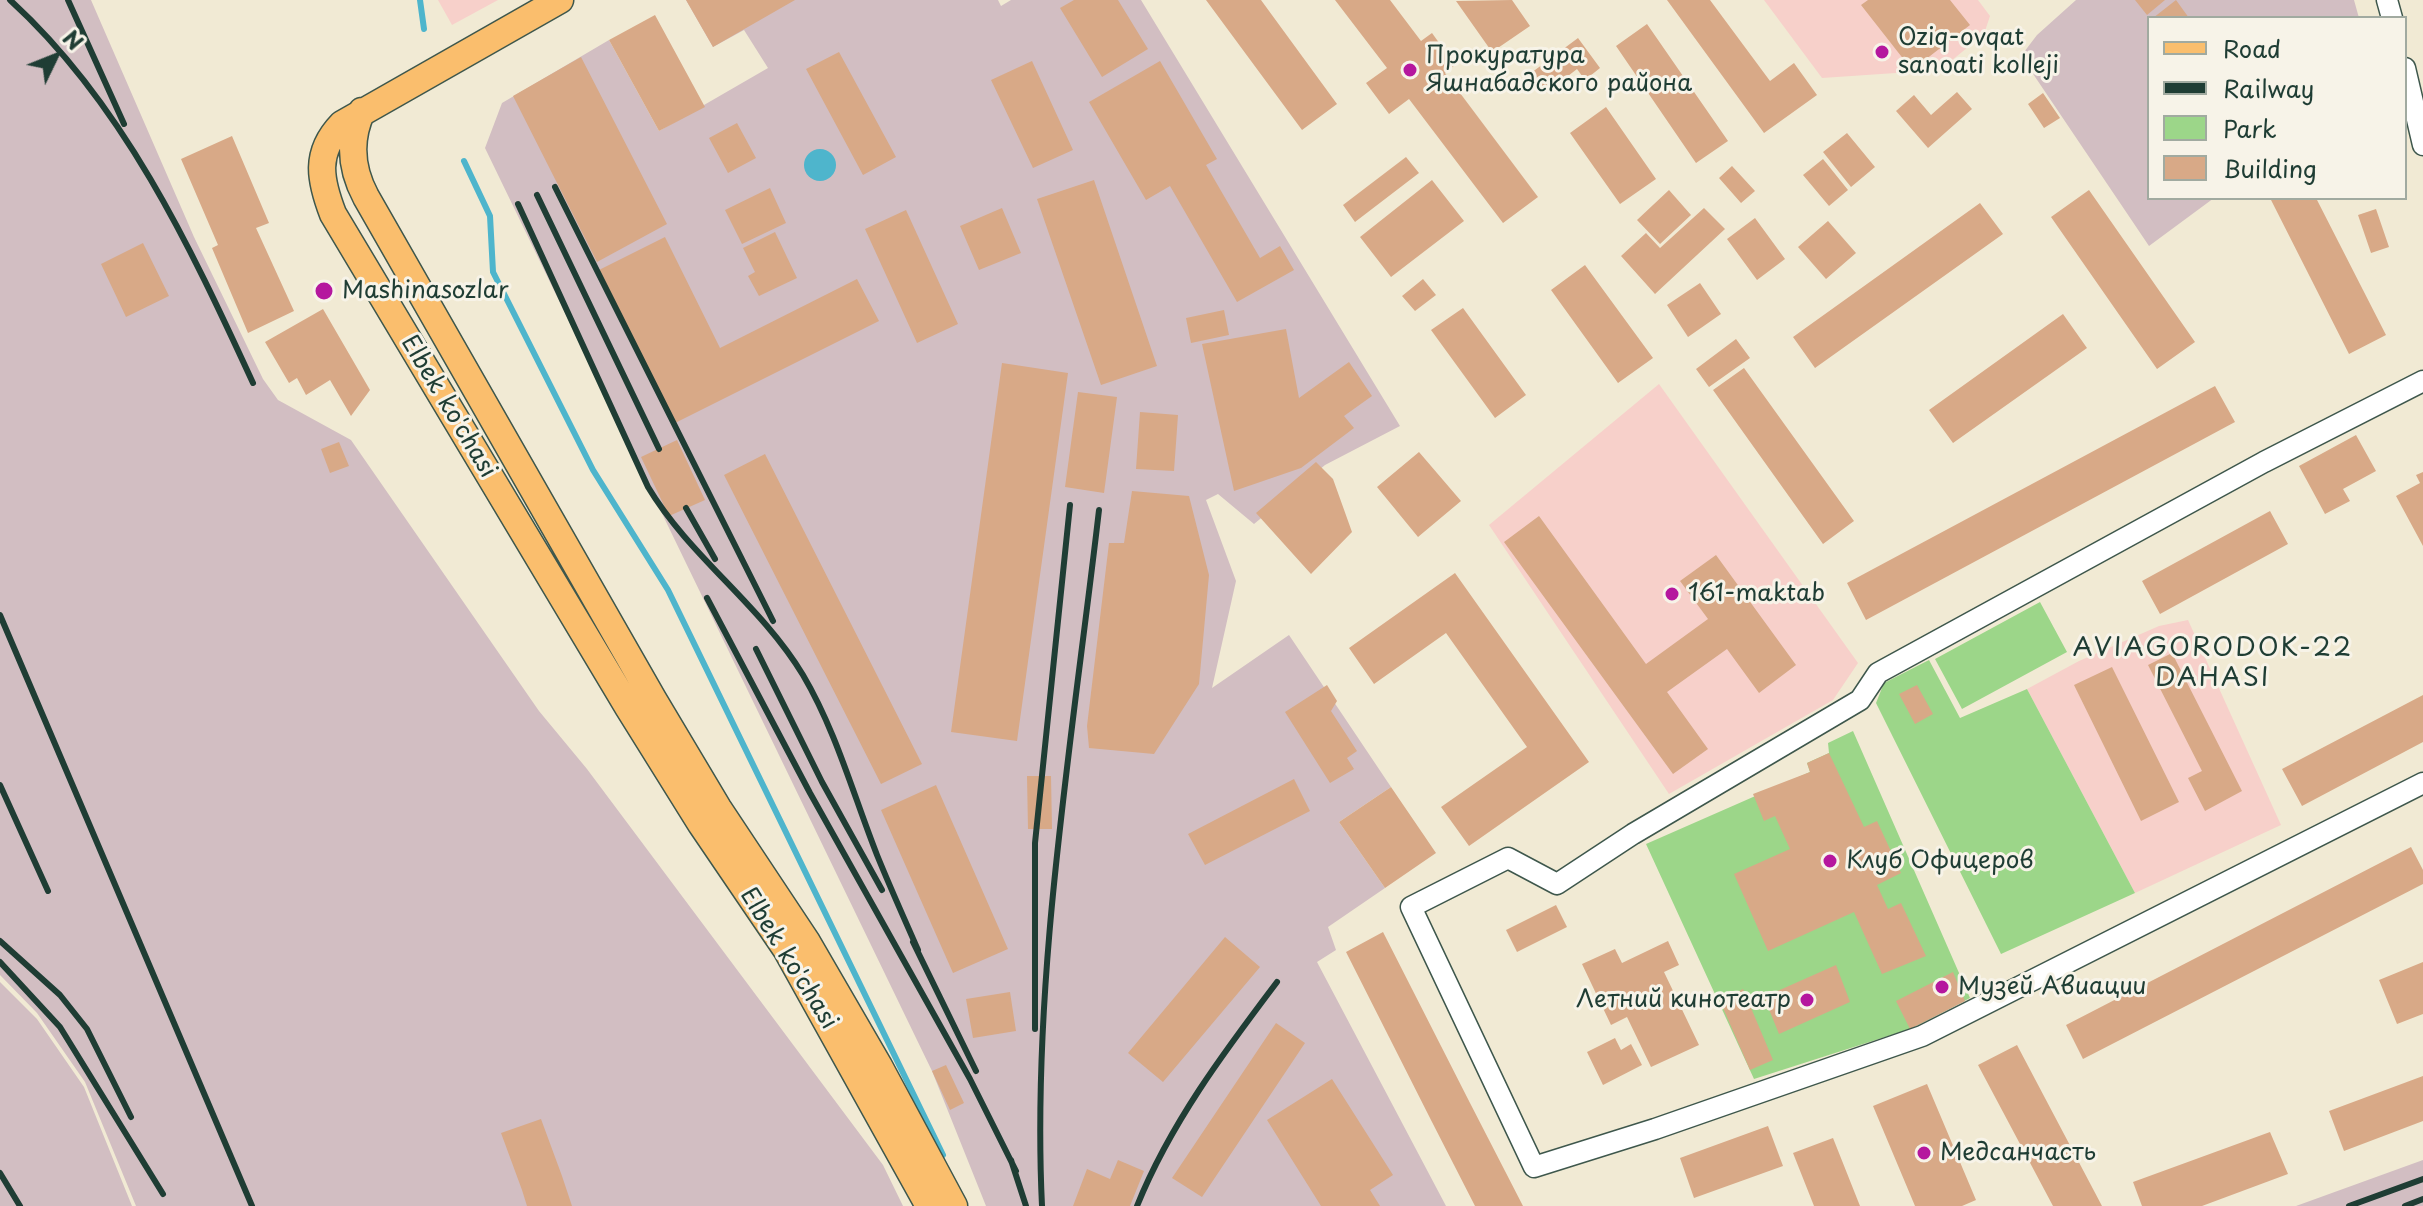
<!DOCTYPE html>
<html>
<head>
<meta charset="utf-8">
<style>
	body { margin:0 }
	#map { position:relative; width:2423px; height:1206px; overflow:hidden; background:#f1ead4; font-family:"Playpen Sans",sans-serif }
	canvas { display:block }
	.legend { position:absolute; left:2147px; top:16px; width:260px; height:184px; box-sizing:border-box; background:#f7f3e8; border:2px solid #a1aaa0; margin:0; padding:10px 14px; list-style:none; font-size:24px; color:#1f3d34 }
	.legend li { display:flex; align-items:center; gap:16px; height:40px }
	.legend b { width:40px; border:2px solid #a1aaa0 }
	.north { position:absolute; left:16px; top:16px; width:80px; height:80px; -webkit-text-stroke:6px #f7f3e8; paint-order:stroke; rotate:47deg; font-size:22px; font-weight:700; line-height:32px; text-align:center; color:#1f3d34 }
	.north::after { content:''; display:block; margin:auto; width:28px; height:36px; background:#1f3d34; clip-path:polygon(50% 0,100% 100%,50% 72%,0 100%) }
</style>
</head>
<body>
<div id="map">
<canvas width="2423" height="1206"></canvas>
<ul class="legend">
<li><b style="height:10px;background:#fabe6d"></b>Road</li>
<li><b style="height:10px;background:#1f3d34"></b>Railway</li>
<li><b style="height:22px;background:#9cd689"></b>Park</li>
<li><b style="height:22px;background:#d8a987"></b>Building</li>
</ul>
<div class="north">N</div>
</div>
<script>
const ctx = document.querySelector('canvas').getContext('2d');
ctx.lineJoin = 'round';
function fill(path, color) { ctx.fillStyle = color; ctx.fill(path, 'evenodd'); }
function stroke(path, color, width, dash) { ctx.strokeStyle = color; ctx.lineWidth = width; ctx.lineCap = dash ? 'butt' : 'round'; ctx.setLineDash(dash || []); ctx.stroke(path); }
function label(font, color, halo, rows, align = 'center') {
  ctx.font = font + ' "Playpen Sans",sans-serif'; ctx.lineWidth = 6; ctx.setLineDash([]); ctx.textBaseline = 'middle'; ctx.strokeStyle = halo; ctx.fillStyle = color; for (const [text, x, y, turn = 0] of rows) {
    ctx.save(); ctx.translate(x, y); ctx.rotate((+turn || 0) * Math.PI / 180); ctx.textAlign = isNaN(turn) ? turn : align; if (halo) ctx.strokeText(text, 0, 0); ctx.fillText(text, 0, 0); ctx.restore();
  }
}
fill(new Path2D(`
	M438,0H498L452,25Z
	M1764,0H1978L1990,16L1984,34L1940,70L1822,78Z
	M1659,384L1858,663L1833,700L1669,794L1489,525Z
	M2188,620L2281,825L2135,893L2027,689L2079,661L2159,626Z`), '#f7d0ca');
fill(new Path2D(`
	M0,0H91L194,237L263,379L278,400L351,440L539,711L587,769L883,1165L903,1206H136L85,1082L37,1013L0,975Z
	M686,0H998L1001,6L1011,0H1141L1400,426L1325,465L1254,524L1218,494L1206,500L1236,581L1212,688L1289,635L1391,787L1339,822L1385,888L1328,927L1336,950L1317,962L1446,1206H986L932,1071L485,148L502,103L609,40L659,131L768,68L744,30L713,47Z
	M2076,0H2354L2359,18H2149V198H2214L2149,246L2021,56L2037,35Z
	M0,982L37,1019L84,1087L132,1206H0Z
	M2423,1160V1206H2296Z`), '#d2bec2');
fill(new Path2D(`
	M2040,602L2067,652L1962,709L1935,659Z
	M1929,660L1960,718L2027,689L2135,893L2001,954L1876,703L1884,683Z
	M1853,731L1970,998L1910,1029L1754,1079L1646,844L1810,772L1807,763L1829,753L1828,743Z`), '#9cd689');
fill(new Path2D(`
	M804 165a16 16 0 1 1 32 0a16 16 0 1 1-32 0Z`), '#4eb5cc');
stroke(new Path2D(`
	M420,0L424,29
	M464,161L490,216L493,272L593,470L668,590L943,1155`), '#4eb5cc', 6);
fill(new Path2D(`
	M686,0H795L713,47Z
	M1074,0H1118L1148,49L1102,77L1060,8Z
	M1206,0H1261L1337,104L1302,130Z
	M1335,0H1390L1421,41L1432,33L1455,65L1445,73L1538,197L1503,223L1409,99L1389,114L1366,83L1387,68Z
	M1512,0L1530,26L1492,52L1456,1Z
	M1667,0H1710L1770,81L1794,63L1817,95L1764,133Z
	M1868,0H1950L1970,25L1912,70L1861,5Z
	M2135,0H2165L2147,15Z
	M2176,0L2189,18H2153Z
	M655,15L705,107L659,131L609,40Z
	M1647,24L1728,141L1696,163L1616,46Z
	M1578,38L1600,68L1585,80L1577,69L1546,93L1531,73Z
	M839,52L896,157L863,175L806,69Z
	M581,57L667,224L597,262L513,96Z
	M1032,61L1073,150L1033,168L991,80Z
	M1160,61L1217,159L1206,165L1260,258L1280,246L1294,270L1237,302L1170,186L1146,200L1089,102Z
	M1957,92L1972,109L1928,148L1896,111L1914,95L1931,115Z
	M2043,93L2060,118L2044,128L2028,104Z
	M1606,107L1656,179L1620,204L1570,133Z
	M737,123L756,158L728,173L709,138Z
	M1847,133L1875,167L1851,187L1823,152Z
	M232,136L269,223L256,228L294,311L248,333L212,248L218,245L181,159Z
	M1406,157L1419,173L1355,222L1343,205Z
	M1823,159L1848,190L1829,206L1803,175Z
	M1732,166L1755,191L1741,203L1719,178Z
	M1094,180L1157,366L1101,385L1037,199Z
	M1432,180L1464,221L1391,277L1360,237Z
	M770,188L786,223L742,244L725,210Z
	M1669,190L1691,215L1660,244L1637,220Z
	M2089,190L2195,342L2157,369L2051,217Z
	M2270,198H2316L2386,335L2349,354Z
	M1980,203L2003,234L1815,368L1793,337Z
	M1002,208L1021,253L979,270L960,226Z
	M1704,208L1725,229L1655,294L1621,256L1646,233L1660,248Z
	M2376,209L2389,247L2371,253L2358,215Z
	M906,210L958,324L917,343L865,229Z
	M1755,218L1785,259L1757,280L1727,239Z
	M1828,221L1856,253L1826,279L1798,247Z
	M775,232L797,278L759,296L748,276L755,272L743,248Z
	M665,237L720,348L857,279L879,321L675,423L599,270Z
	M143,243L169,296L126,317L101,264Z
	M1585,265L1653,358L1618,383L1551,290Z
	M1423,279L1436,295L1415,311L1402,296Z
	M1700,283L1721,314L1688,337L1667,305Z
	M1463,308L1526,395L1495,418L1431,330Z
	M323,309L370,390L351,416L330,380L306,395L297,378L289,383L265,342Z
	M1224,310L1229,335L1191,343L1186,318Z
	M2063,314L2087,348L1953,443L1929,410Z
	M1286,329L1299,398L1349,362L1372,396L1344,416L1354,428L1301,468L1234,491L1202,344Z
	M1736,339L1750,358L1709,387L1696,369Z
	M1002,363L1068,373L1017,741L951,732Z
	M1744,368L1854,521L1823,544L1713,390Z
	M2215,386L2235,422L1866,620L1847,583Z
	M1078,392L1117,397L1104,493L1065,487Z
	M1140,412L1178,415L1174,471L1136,469Z
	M2356,435L2376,471L2343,489L2350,501L2325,514L2299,466Z
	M677,440L705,500L669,516L641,457Z
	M339,442L349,466L330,473L321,449Z
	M1419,452L1461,501L1418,537L1377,487Z
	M765,454L922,764L881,784L724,475Z
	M1316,462L1333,479L1352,532L1311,574L1256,513Z
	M2423,472V546L2396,496L2420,483L2416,475Z
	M1132,491L1189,496L1209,575L1199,684L1154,754L1089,748L1087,726L1109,543H1124Z
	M2270,511L2288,544L2160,614L2142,581Z
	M1539,516L1646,664L1708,619L1680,581L1716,555L1796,665L1759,693L1727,649L1667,692L1708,749L1673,774L1504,542Z
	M1455,573L1589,762L1469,846L1441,807L1527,747L1446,633L1374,684L1349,648Z
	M2172,653L2242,791L2205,811L2188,778L2202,771L2148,665Z
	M2112,667L2179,802L2141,821L2074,685Z
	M1327,685L1337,701L1331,711L1357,751L1347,758L1354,769L1330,783L1285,712Z
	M1917,685L1933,714L1915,724L1899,694Z
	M2423,695V742L2302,806L2282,769Z
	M1829,753L1864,827L1877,821L1901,873L1877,885L1888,909L1901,903L1926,956L1882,974L1854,912L1768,951L1734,874L1790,849L1775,816L1764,821L1753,794L1810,772L1807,763Z
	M1027,776H1051L1052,829H1028Z
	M1294,779L1310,811L1205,865L1188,834Z
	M936,785L1008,949L953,973L881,810Z
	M1391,787L1436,853L1385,888L1339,822Z
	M2411,847L2423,870V884L2083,1059L2066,1025Z
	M1556,905L1567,927L1517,952L1506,930Z
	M1383,932L1470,1103L1523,1206H1475L1432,1122L1346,952Z
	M1225,937L1260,967L1163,1082L1128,1053Z
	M1668,941L1679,965L1664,972L1699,1045L1651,1067L1627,1017L1611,1025L1582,964L1615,949L1622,963Z
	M2423,962V1014L2397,1024L2379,980Z
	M1836,965L1850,1002L1779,1034L1764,997Z
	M1953,972L1965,1001L1910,1029L1896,1001Z
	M1743,989L1773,1060L1750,1070L1720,1001Z
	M1010,992L1016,1031L973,1038L966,999Z
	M1276,1023L1305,1043L1202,1197L1172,1178Z
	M1615,1038L1621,1050L1631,1044L1642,1065L1603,1085L1587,1052Z
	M2017,1045L2102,1206H2053L1978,1065Z
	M946,1065L964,1103L950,1110L932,1071Z
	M2423,1076V1121L2344,1151L2329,1111Z
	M1332,1079L1393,1175L1370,1190L1380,1206H1321L1267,1120Z
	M1927,1084L1976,1200L1962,1206H1915L1873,1106Z
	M541,1119L562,1176L572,1206H527L522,1190L501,1133Z
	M1768,1126L1783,1166L1694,1198L1680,1158Z
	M2270,1132L2288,1174L2202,1206H2142L2133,1182Z
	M1833,1138L1860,1206H1814L1793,1153Z
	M1118,1160L1144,1171L1130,1206H1073L1087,1169L1110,1179Z`), '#d8a987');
const minor = new Path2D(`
	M2387,0L2392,18
	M2405,68L2423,145
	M2423,381L2264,462L1878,673L1860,700L1633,834L1557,884L1508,858L1411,907L1534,1167L1655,1129L1922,1036L2423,783`);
const major = new Path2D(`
	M560,0L342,124C314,153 320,180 333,214L628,707L701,824L786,949L929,1206
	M362,111C348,141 351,169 366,197L653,699L718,808L807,942L879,1066L954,1206`);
stroke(minor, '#3e574c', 23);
stroke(major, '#3e574c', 29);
stroke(minor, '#fff', 20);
stroke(major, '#fabe6d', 26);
stroke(new Path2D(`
	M10,0C123,103 190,246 253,383
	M68,0L124,124
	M555,187L773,621
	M537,195L659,449
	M518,204L648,487C690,557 760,604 803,675C836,731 853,794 877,855C890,887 904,918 918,950
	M686,508L715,559
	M707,598L810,793L970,1079L1016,1171
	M0,615L252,1206
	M756,649L822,782L882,890
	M0,785L48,891
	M0,941L60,995L87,1029L131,1117
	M913,942L976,1071
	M0,962L60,1027L163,1194
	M1035,1029V843L1070,505
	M1011,1160L1026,1206
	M0,1173L20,1206
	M1042,1206C1031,980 1073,735 1099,510
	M1137,1206C1170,1124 1224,1052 1277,982
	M2349,1206L2423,1179
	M2405,1206L2423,1199`), '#1f3d34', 6);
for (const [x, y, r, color] of [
	[1882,52,8,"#b5179e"],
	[1410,70,8,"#b5179e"],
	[324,291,10,"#b5179e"],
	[1672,594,8,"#b5179e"],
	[1830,861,8,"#b5179e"],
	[1942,987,8,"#b5179e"],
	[1807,1000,8,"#b5179e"],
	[1924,1153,8,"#b5179e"]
]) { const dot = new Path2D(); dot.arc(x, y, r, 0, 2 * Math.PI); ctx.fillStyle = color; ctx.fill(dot); stroke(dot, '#f7f3e8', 3); }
label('24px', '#1f3d34', '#f7f3e8', [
	["Oziq-ovqat",1898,38],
	["sanoati kolleji",1898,66],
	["Прокуратура",1426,56],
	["Яшнабадского района",1426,84],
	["Mashinasozlar",342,291],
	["161-maktab",1688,594],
	["Клуб Офицеров",1846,861],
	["Музей Авиации",1958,987],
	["Летний кинотеатр",1791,1000,"right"],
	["Медсанчасть",1940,1153]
], 'left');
label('24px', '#1f3d34', '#f7f3e8', [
	["Elbek ko'chasi",448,407,59],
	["Elbek ko'chasi",788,959,58]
]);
ctx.letterSpacing = '2px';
label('26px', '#1f3d34', '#f7f3e8', [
	["AVIAGORODOK-22",2213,649],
	["DAHASI",2213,679]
]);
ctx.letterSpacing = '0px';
</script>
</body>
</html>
